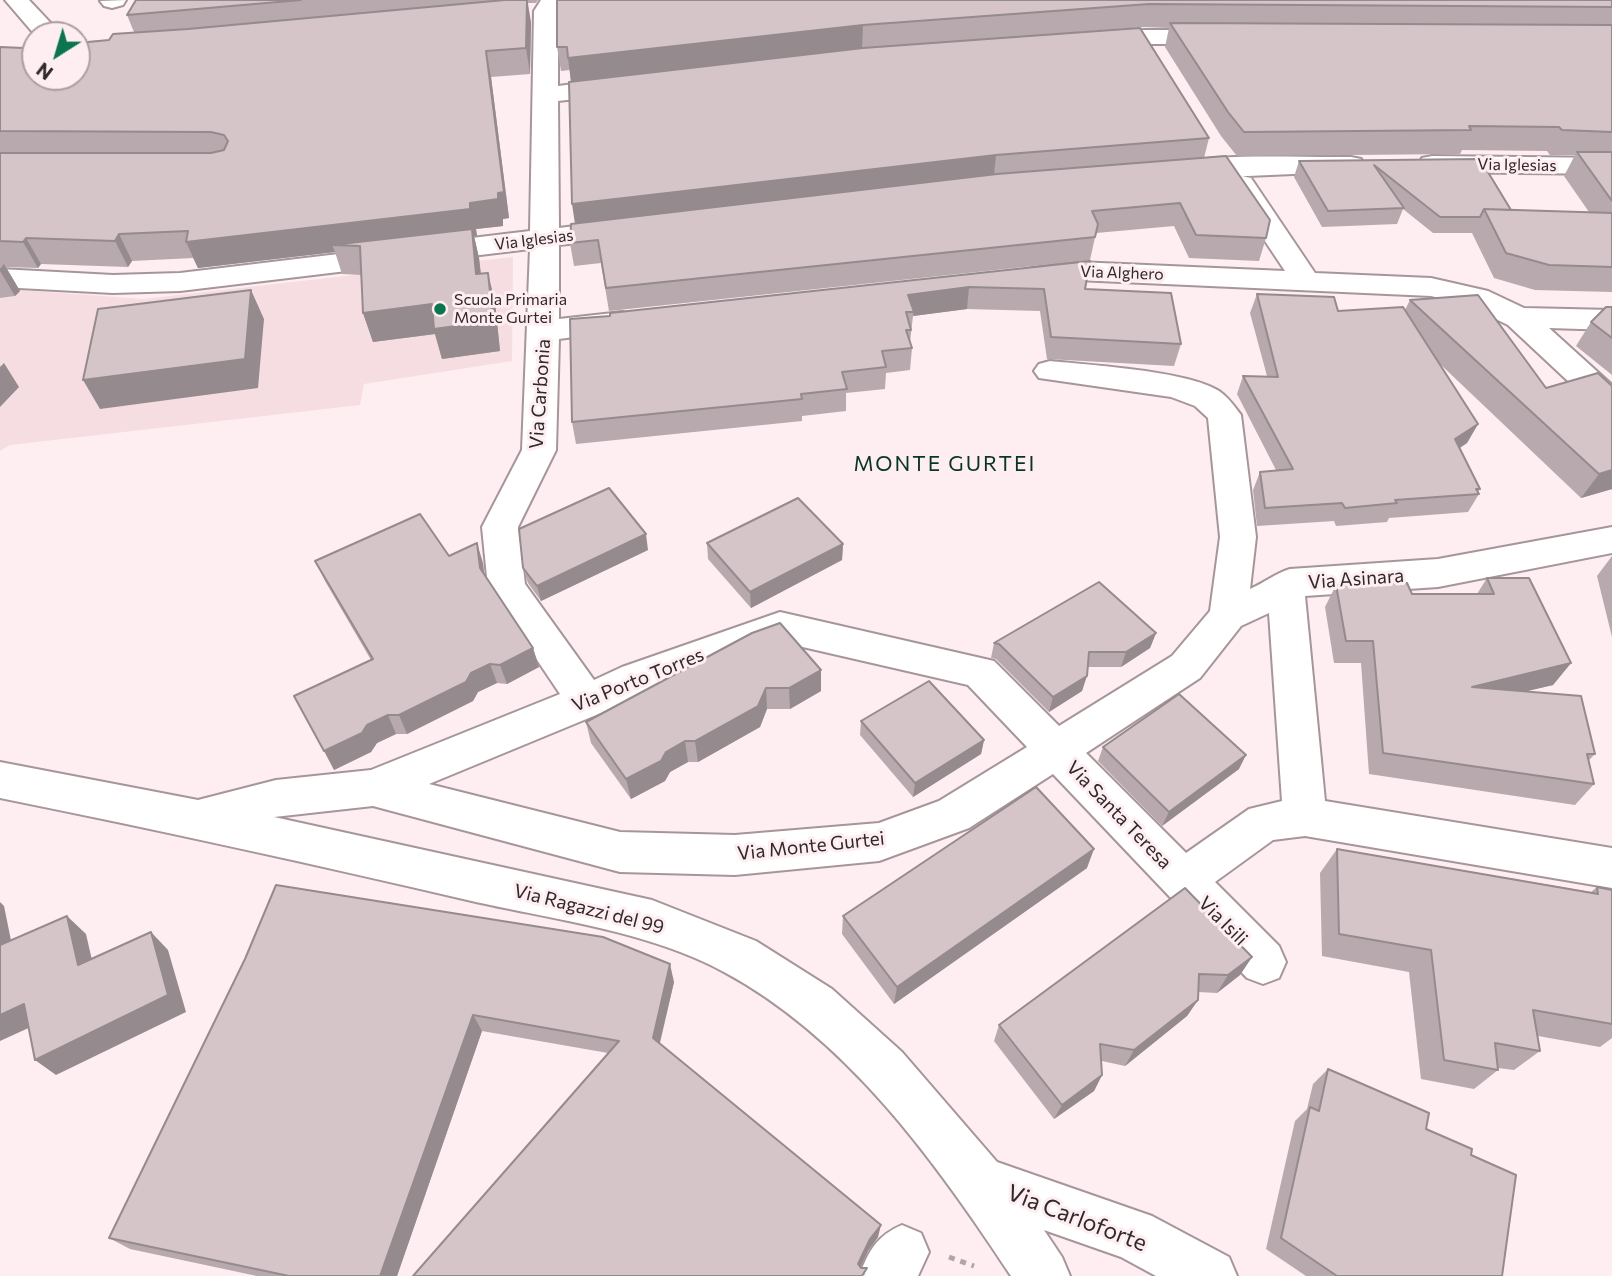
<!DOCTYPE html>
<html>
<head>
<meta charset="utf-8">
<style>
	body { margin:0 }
	#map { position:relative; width:1612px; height:1276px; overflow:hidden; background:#feedf1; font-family:Commissioner,sans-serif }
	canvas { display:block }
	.north { position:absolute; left:21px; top:21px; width:70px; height:70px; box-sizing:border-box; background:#feedf1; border:2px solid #ab9fa1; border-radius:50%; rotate:217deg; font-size:19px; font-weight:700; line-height:28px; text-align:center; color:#2f292a }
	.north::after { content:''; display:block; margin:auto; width:24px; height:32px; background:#0a754f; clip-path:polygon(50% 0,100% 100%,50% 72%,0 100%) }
</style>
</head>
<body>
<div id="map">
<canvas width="1612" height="1276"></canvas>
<div class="north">N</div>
</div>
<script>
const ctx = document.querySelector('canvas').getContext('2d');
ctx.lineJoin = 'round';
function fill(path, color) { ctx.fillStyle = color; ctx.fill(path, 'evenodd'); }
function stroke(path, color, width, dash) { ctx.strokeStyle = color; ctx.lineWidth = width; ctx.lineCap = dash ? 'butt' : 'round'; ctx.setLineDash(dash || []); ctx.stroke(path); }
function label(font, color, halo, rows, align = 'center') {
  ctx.font = font + ' Commissioner,sans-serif'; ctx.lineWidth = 6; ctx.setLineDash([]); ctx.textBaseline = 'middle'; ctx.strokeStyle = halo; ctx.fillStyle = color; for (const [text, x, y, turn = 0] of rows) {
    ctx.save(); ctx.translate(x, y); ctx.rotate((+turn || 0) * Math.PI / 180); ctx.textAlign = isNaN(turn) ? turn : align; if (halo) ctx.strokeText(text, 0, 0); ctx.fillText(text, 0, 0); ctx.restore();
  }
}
fill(new Path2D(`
	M513,257L512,361L364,384L360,405L10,445L0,451V298L15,296L20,290L143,299Z`), '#f6dde2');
const minor = new Path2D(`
	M5,0H29L62,35H35Z
	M126,0L123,5L112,8L104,6L100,1Z
	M541,0H563L558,11V86L622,78L631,81L635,86L631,91L622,94L558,101L559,228L623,220L633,223L637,229L633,235L623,238L559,245V319L622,312L633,315L637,322L633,329L559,339L556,450L518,527L525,584L594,680L622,667L780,612L994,661L1059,726L1172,656L1210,611L1220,537L1208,418L1195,406L1171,397L1039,378L1034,371L1039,364L1050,361C1089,365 1189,371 1219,391C1228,397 1235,407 1241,415L1256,537L1250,589C1264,583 1276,573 1290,569L1438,559L1612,527V553L1438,587L1305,596L1325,801L1612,848V888L1305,836L1273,840L1215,882L1279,946L1286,962L1279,978L1263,984L1247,978L1053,774L969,828L879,861L735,875L620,872L373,806L274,817L652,900L756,941L832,989L902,1052L997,1162L1152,1216L1229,1257L1237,1276H1156L1121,1257L1044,1230L1062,1257L1070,1276H1011C936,1162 847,1038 724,972C651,932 557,920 476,902C318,865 159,830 0,798V762L198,800L276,780L371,770L560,694L488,587L482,527L522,450L530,249L180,291L113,293L0,287V269L113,275L180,273L530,231L534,11ZM1269,613L1282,801L1249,809L1186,853L1086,753L1200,678L1241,626ZM781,642L968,685L1027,747L939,801L879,823L735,835L620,832L429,784L601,713L650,689Z
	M1144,30H1218L1226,32L1230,37L1226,42L1218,44H1144L1093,48L1085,46L1081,41L1085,36Z
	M1432,156L1612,158V174L1432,172L1422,170L1419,164L1422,158Z
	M1351,157L1361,159L1364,165L1361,171L1180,179L1170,177L1166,171L1170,165C1223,152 1296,158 1351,157Z
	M1241,176L1251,178L1315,273L1431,278L1488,291L1524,308L1612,310V330L1549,328L1612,385V414L1600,411L1508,325L1467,305L1431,296L1077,280L1037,284L1027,281L1022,275L1027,269L1077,262L1285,271L1227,184L1231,178Z
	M902,1225L921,1233L929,1252L918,1276H859C869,1251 876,1236 902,1225Z`);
stroke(minor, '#a6969a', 4);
stroke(new Path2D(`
	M949,1257L974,1266`), '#b2a5a8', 5, [6, 6]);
fill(minor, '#fff');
fill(new Path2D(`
	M136,0H538L536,3H528L531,23L530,74L491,77L509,218L503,219V226L476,229L477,236H474L479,258L481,274L495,302L500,351L442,359L435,334L373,342L363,313L361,275L342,274L335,252L198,268L193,258L132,261L128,267L41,264L38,268L6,267L20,291L15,296L0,298V47L24,48L109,40L134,32L127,15Z
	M557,0H1612V292L1535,290L1494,278L1472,233H1433L1403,209L1397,224L1322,227L1294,177L1299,161L1480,159L1511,210L1589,212L1564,176L1575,155H1550L1547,151L1462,150L1460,154L1237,156L1221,136L1165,47L1169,28L1144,27L923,44L1209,138L1204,158L1266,238L1259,261L1189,258L1174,226L1096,233L1090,260L609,311L601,263L574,266L570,243L575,223L571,82L570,70L561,71L557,47Z
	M1090,261L1085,289L1181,344L1174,366L1047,359L1040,311L967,309L913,316L910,342L912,348L910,370L886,373L885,389L846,393V411L802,416V421L576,444L572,422L610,316Z
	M1257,294L1338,311L1405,310L1410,300L1546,388L1612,489L1581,498L1439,363L1478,424L1467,443L1460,448L1480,489L1478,492L1479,494L1468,512L1389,518L1387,522L1336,526L1334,521L1257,526L1253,490L1260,472L1276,470L1237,394L1243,376H1267L1250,313Z
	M1612,307V375L1576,346L1591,322Z
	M707,543L843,544L842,560L751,608L708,559Z
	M648,550L541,601L528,583L523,568Z
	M449,556L483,563L484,576L533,648L539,667L507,684L497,683L478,692L473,701L407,734H396L377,743L371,752L334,770L371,660L325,581L315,561Z
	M1612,556V637L1597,576Z
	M1487,578L1571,663L1553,685L1526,691L1595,754L1589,760L1594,784L1575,805L1369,774L1361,663H1334L1325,607L1336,585L1412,594H1477Z
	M1156,633L1150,648L1121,667H1087L1082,691L1049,712L996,659L991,658L994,643Z
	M821,670V691L790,709H767L760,727L698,762H688L670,772L665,781L631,799L591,743L586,722Z
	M861,721L984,740L981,754L913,797L860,735Z
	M1103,747L1239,769L1162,826L1098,761Z
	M1337,849L1591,892L1597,887L1612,890V1038L1600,1047L1538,1036L1540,1051L1514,1070L1498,1068V1070L1474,1089L1421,1079L1409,972L1322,956L1320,873Z
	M1087,868L894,1004L842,934L843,916Z
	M1252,957L1240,975L1217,993L1198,992V1000L1187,1016L1125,1066L1102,1061V1075L1094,1091L1054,1119L994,1041L999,1025Z
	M245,959L674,982L660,1043L878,1237L868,1251L860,1267L866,1276L608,1053L482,1031L397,1276H257L130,1249L109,1238Z
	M1328,1069L1471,1155L1502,1276H1306L1266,1249L1295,1121L1307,1109L1313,1084Z`), '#b7a9ad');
fill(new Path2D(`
	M527,0L531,23L530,74L526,48Z
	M863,25L862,48L571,82L568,58Z
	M486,51L491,77L509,218L503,219V226L476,229L477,236H474L479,258L484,303L360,246L332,245L335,252L198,268L186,242L470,203Z
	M996,155L994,175L575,224L572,204Z
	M119,234L132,261L128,267L115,241Z
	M26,238L41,264L38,268L23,242Z
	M4,264L20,291L15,296L0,271V269Z
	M488,273L495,302L500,351L442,359L435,334L373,342L363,313Z
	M969,287L967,309L913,316L914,312L908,295Z
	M251,290L264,319L258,388L100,409L83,380Z
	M4,363L19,387L0,407V367Z
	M1478,424L1467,443L1445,457L1455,439Z
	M1612,470V489L1581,498L1599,474Z
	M646,534L648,550L541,601L537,586Z
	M477,543L483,563L486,588L480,568Z
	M843,544L842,560L751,608L750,592Z
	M1156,633L1150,648L1121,667L1126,652Z
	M533,648L539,667L507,684L500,665Z
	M1571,663L1553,685L1456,708L1472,687Z
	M490,664L497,683L478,692L473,701L407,734L399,715L471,673Z
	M821,670V691L790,709L789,688Z
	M1087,676L1082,691L1049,712L1053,697Z
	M766,688L767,709L760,727L698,762L695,741Z
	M388,715L396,734L377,743L371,752L334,770L324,751L367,725Z
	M984,740L981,754L913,797L915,783Z
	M685,741L688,762L670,772L665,781L631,799L626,779L666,752Z
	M1246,755L1239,769L1162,826L1169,812Z
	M1094,849L1087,868L894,1004L897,987Z
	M0,902L4,906L16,965L0,952Z
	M67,916L86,934L97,982L78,965Z
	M151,932L168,950L186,1012L56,1075L35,1060Z
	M1252,957L1240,975L1217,993L1228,975Z
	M670,964L674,982L657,1054L653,1038Z
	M1198,1000L1187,1016L1125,1066L1134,1050Z
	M24,1004L46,1020L0,1041V1015Z
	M473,1015L482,1031L397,1276H380Z
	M1102,1075L1094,1091L1054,1119L1062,1105Z
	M881,1225L878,1237L868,1251L857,1275L858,1264L870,1239Z`), '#958a8d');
const building = new Path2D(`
	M136,0H301L127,15Z
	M505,0H527L526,48L486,51L504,192L498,193V199L470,203V209L186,242L188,231L119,234L115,241L26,238L23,242L0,241V153H211L224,150L228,141L224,135L211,132L0,131V47L24,48L35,47V77H77V43L109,40L113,34L188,29Z
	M557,0H1612V7L1149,4L863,25L568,58L567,47H557Z
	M1170,23L1612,25V132L1562,130L1559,127L1469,126L1471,130L1244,132L1228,112Z
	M1140,28L1209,138L996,155L572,204L569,82L863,48Z
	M1577,152H1612V201Z
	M1226,156L1270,220L1266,238L1196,235L1180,203L1092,211L1098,224L1095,237L606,288L598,240L570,243L571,224L997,174Z
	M1480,159L1511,210L1484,209L1480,217H1440L1374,165L1404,208L1328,211L1299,161Z
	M1484,209L1612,213V267L1549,265L1506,253Z
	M472,229L476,274L488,273L493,321L434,329L432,304L363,313L360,246L332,245Z
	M1090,261L1085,289L1171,293L1181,344L1051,337L1044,289L969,287L908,295L914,312H906L911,330H906L912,348L882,351L886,367L842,372L847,389L801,394L802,399L572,422L570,319L610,316V313Z
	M251,290L245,359L83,380L98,309Z
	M1257,294L1334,297L1338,311L1403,307L1478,424L1455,439L1480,489H1476L1479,494L1395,500L1397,503L1345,508L1342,503L1265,508L1260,472L1293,469L1243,376L1278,377Z
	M1478,295L1546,388L1598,373L1612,386V470L1599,474L1410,300Z
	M1606,307H1612V338L1591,322Z
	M609,488L646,534L537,586L523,568L519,529Z
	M798,498L843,544L750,592L707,543Z
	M420,514L449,556L477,543L480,568L533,648L500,665L490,664L471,673L466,682L399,715H388L367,725L362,733L324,751L294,696L373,659L315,561Z
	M1487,578H1529L1571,663L1472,687L1581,696L1595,754H1587L1594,784L1383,753L1373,641H1346L1336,585L1407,583L1412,594H1494Z
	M1099,582L1156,633L1126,652H1089L1087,676L1053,697L999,644L994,643Z
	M780,623L821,670L789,688H766L758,706L695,741H685L666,752L661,761L626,779L586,722L752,633Z
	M929,681L984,740L915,783L861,721Z
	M1179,694L1246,755L1169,812L1103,747Z
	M1036,787L1094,849L897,987L843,916Z
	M1337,849L1598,894L1597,887L1612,890V1024L1533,1010L1540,1051L1495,1043L1498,1070L1444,1060L1431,950L1339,934Z
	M276,885L603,937L670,964L653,1038L881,1225L870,1239L858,1264L861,1268H867L862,1276H413L619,1041L473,1015L380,1276H289L109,1238L245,959Z
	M1185,888L1252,957L1228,975L1199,974L1198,1000L1134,1050L1100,1044L1102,1075L1062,1105L999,1025Z
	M67,916L78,965L151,932L168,995L35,1060L24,1004L0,1015V945Z
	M1328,1069L1429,1113L1426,1129L1472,1149L1471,1155L1516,1175L1502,1276H1337L1281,1238L1310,1107L1319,1111Z`);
fill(building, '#d5c5c9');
stroke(building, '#958a8d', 2);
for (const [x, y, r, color] of [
	[440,309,7,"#0a754f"]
]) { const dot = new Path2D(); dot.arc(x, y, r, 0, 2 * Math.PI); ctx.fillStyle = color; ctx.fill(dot); stroke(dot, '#feedf1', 2.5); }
label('16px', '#2f292a', '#feedf1', [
	["Via Iglesias",1517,165,1],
	["Via Iglesias",534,240,-7],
	["Via Alghero",1122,273,2]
]);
label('16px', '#2f292a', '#feedf1', [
	["Scuola Primaria",454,300],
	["Monte Gurtei",454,318]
], 'left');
label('19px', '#2f292a', '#feedf1', [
	["Via Carbonia",540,394,-86],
	["Via Asinara",1356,579,-4],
	["Via Porto Torres",638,680,-22],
	["Via Santa Teresa",1119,815,46],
	["Via Monte Gurtei",811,846,-6],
	["Via Ragazzi del 99",589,909,14],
	["Via Isili",1223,921,45]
]);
ctx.letterSpacing = '2px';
label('21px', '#073623', '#feedf1', [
	["MONTE GURTEI",945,464]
]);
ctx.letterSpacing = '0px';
label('23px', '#2f292a', '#feedf1', [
	["Via Carloforte",1077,1218,21]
]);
</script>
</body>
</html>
